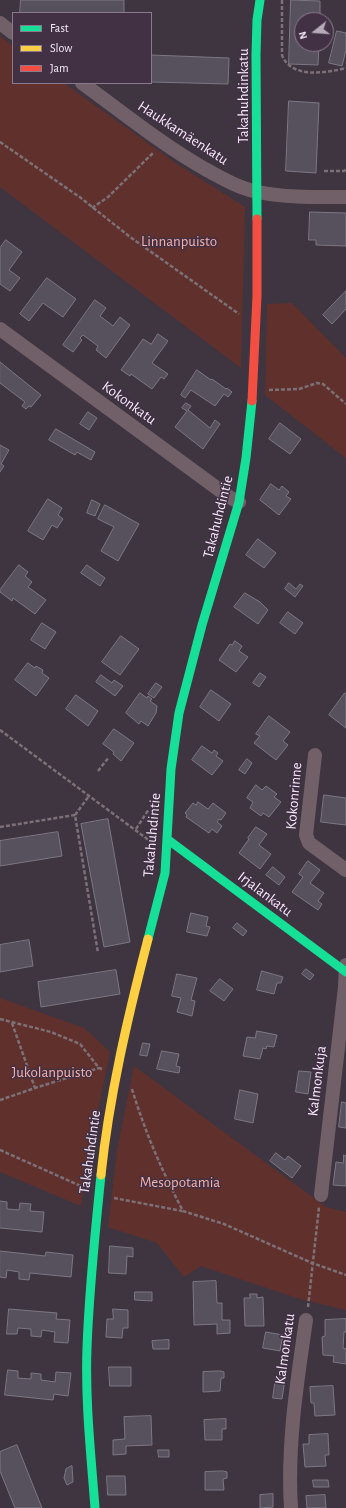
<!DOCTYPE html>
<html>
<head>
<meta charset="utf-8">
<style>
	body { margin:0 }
	#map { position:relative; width:346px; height:1508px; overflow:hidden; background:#3e3540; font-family:"Alegreya Sans",sans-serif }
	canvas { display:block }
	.legend { position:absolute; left:12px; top:12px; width:140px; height:72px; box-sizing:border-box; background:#423045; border:1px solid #8a7a8d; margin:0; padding:5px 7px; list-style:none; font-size:12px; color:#f6eaf8 }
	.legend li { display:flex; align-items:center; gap:8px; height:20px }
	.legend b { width:20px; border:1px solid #8a7a8d }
	.north { position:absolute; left:294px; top:12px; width:40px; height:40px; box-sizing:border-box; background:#423045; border:1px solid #8a7a8d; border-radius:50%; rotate:253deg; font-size:11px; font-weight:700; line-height:16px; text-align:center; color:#f6eaf8 }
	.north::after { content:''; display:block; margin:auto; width:14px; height:18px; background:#b6abb8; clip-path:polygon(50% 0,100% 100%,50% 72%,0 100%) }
</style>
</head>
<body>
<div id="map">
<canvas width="346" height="1508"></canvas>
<ul class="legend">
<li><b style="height:5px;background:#16e098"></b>Fast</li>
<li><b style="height:5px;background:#ffcf43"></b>Slow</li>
<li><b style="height:5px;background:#f24e42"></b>Jam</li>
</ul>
<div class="north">N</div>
</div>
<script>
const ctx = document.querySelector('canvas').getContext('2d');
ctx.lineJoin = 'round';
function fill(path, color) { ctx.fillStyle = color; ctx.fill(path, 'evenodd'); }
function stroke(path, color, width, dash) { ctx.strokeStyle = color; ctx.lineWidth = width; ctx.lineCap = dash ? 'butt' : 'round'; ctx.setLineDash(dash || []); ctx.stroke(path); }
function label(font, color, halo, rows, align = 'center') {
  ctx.font = font + ' "Alegreya Sans",sans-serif'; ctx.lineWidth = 3; ctx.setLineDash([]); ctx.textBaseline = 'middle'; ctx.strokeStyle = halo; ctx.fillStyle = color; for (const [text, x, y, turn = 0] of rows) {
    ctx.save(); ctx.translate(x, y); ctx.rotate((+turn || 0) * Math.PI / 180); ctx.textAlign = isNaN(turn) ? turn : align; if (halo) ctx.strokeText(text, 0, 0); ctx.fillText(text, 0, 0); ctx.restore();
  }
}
fill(new Path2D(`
	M0,36L13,46V83H64L177,164L245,207L241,368L0,187Z
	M292,303L346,358V458L265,395L267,304Z
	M0,998L84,1028L110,1052L88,1159L81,1206L0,1172Z
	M134,1066L326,1207L346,1212V1310L300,1299L201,1266L184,1277L157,1243L108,1227L117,1150Z`), '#60312c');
const building = new Path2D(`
	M21,0H124V13H20Z
	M291,0L320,1V20H302V44H319L318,65L289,64Z
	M337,31L346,33V50L342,66L329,63Z
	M151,55L229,58L228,84L151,82Z
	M289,101L319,103L316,173L286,171Z
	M310,212L346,213V246L316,245V240H309Z
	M6,240L22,252L9,270L20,278L10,291L0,284V248Z
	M47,278L76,299L63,317L43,303L29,321L20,314Z
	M346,291V309L332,324L323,315Z
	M95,300L106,308L100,316L113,326L120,317L130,325L106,358L96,350L98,346L83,335L80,338L82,340L73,352L63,345Z
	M158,334L168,341L152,363L168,374L164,379L161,377L152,389L131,374L130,376L121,370L143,339L151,344Z
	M0,362L41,395L31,407L29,406L26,409L22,406L25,402L0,383Z
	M197,370L211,380L212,379L226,389L227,388L232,392L228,397L224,394L215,406L191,390L185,398L181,395Z
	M186,403L191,406L188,410L210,428L215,420L220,424L203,449L175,427L187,411L182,408Z
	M88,412L97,418L89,430L80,424Z
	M280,423L301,439L290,454L269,439Z
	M56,429L95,452L91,460L77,452L75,455L49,440Z
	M0,445L9,450L1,464L4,466L0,472Z
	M271,484L279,490L282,486L289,492L286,496L291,499L279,515L260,500Z
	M48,499L62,508L58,515L63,519L57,528L52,525L43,540L28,531Z
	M92,500L100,504L95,516L87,513Z
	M105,505L139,524L118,561L101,551L114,527L98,519Z
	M258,539L276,553L264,568L246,555Z
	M19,565L28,572L25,576L32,582L28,587L46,600L35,614L13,598L12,601L0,592V590Z
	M87,565L105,578L100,586L81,573Z
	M289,583L296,589L300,584L303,586L295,597L285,589Z
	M245,593L260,602L268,610L258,624L234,607Z
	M288,612L303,623L295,634L280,623Z
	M42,623L56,632L45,649L31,640Z
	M121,636L139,649L120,675L102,662Z
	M235,641L242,646L239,651L248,657L236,672L219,660L230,644L232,645Z
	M28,663L35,668L36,666L43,670L42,673L49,678L36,696L15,680Z
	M260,673L266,677L259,687L253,683Z
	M101,675L112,683L114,680L123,686L115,696L96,682Z
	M156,683L162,687L154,698L148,694Z
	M211,690L231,704L219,721L200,707Z
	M140,693L147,698L148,696L152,699L150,701L157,706L156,713L148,726L141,721L139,724L126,713Z
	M345,693L346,694V728L329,715Z
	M76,695L98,711L88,726L66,709Z
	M269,716L290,732L283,741L288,745L276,760L254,743L260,736L256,734Z
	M114,729L134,743L121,761L113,754L114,752L103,744Z
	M202,746L212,753L214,750L218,753L216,756L223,761L212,775L192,760Z
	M247,759L252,763L245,774L239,770Z
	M256,785L262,790L266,786L277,794L274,797L281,802L269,817L263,813L261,816L250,808L253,802L247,798Z
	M324,795L346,798V825L321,822Z
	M198,802L208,809L213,803L226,813L221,820L219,819L217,822L222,826L217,833L212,829L209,833L186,817L187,815L185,813L193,803L196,805Z
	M108,819L130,942L104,947L81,824Z
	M256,827L267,834L259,845L271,854L260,869L239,853L249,839L248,838Z
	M58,832L62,856L0,866V841Z
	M308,861L320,870L310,883L324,893L318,901L322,904L318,910L292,892L303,877L299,874Z
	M273,867L285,877L279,885L266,875Z
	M191,913L208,917L206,926L210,927L207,936L187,932Z
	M237,923L247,931L243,936L233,928Z
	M29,940L33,966L0,972V945Z
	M306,969L314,975L310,980L302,974Z
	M116,970L120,994L41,1007L38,982Z
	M262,971L283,977L281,983H277L274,994L257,990Z
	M177,974L197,978L191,1000L195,1001L192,1016L177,1012L181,998L172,996Z
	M220,979L233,989L224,1001L210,991Z
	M257,1031L277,1035L274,1047L267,1046L266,1049L263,1048L260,1059L243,1056L247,1037L255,1038Z
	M143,1043L150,1044L147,1056L140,1055Z
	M162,1051L179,1054L176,1066L180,1067L179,1073L157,1069Z
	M299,1071L311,1072L308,1094L296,1092Z
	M240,1090L258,1094L253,1123L235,1119Z
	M342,1102L346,1103V1128L339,1127Z
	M276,1153L285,1160L288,1156L301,1166L292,1178L270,1161Z
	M344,1155L346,1156V1186L333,1185L336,1162L343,1163Z
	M0,1201L7,1202V1209L19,1210L20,1203L31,1204L30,1211L44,1212L42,1232L0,1228Z
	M110,1246L133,1248V1257L127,1256L126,1274L109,1273Z
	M0,1251L45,1256L46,1252L73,1255L71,1277L30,1273L29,1280L19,1279V1272L7,1270L6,1278L0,1277Z
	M216,1281L217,1303H222V1320H230V1333L217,1334V1324L194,1325L193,1282Z
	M135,1292H152V1301L135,1300Z
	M250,1294H257V1298L263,1297L264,1326H245L244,1298H250Z
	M9,1309L57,1313L56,1319L70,1320L68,1343L54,1342L55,1332L42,1330L41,1337L31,1336V1329L18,1328L17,1334H7Z
	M113,1309L128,1310V1328H123L122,1338L106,1337L107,1319H113Z
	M346,1319V1332H344L343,1348L346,1349V1364L333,1362L334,1356L323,1355L322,1337L325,1336V1320Z
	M266,1332L283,1335L280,1351L263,1348Z
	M169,1340V1349H153L152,1341Z
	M109,1367H131V1386H110Z
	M8,1370L18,1371V1378L31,1379V1373L41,1374V1380L55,1382L56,1372L71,1373L68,1396L54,1394L53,1400L5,1395Z
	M220,1371L224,1372V1378H221L220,1391L203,1392V1372Z
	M276,1377L285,1379L282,1399L273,1398Z
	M333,1386L335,1415L315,1416L314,1403H311L310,1387Z
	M151,1416L152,1445L126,1446V1454L113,1455V1440L125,1439L124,1417Z
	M226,1419V1429H222V1440H205L204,1420Z
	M328,1434L329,1455H325L326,1466L305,1467L303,1444H309V1435Z
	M17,1445L42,1508H15L0,1471V1452Z
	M158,1450H169V1457H159Z
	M72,1466L73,1482L67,1485L64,1478L66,1469Z
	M223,1471L227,1472V1478L223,1479L224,1490H205V1472Z
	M107,1476H125L126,1495H108Z
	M313,1480H328L329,1487H314Z
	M273,1494V1507L260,1508V1495Z
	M325,1495L326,1508H307L306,1496Z`);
fill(building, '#56515c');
stroke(building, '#7c7883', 1);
stroke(new Path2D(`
	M282,0V55C291,79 326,73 346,68
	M0,142L81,198L130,237L239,314
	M324,171H344L346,169
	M92,208L108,197L154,152
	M269,390L299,389L317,383L323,384L346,404
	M0,730L150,841
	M98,771L109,757
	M75,815L89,796
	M0,827L75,815L98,953
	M136,829L149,809
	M0,1019L51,1032L80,1044L99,1068L102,1069
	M12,1023L35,1088
	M132,1089C145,1132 162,1171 183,1211L224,1224L312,1263L346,1275
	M0,1100L35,1088L99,1068
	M0,1150L83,1187
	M114,1198L182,1211
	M308,1307L319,1207`), '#7d7077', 2.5, [4, 2]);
stroke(new Path2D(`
	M0,23L13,33
	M82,83C122,112 161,144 205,169C222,178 238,188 258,192C287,198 317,197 346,197
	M0,329L229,497L239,502
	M315,755L306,835L309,843L346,870
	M321,1195L345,987L346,965
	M291,1508C287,1445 297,1382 306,1320`), '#726068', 14);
stroke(new Path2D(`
	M257,219L256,55L257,20L260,0
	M167,839L346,972
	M148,939L165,873L171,769L179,713L202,625L239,502L246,458L252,401
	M95,1508C91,1455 85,1401 87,1348C89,1290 95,1233 101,1175`), '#16e098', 9);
stroke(new Path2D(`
	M101,1175C109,1097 128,1016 148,939`), '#ffcf43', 9);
stroke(new Path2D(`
	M252,401L257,296V219`), '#f24e42', 9);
label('15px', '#f6eaf8', '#423045', [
	["Takahuhdinkatu",243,96,-90],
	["Haukkamäenkatu",183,133,33],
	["Kokonkatu",129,403,36],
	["Takahuhdintie",218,517,-76],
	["Kokonrinne",294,796,-85],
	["Takahuhdintie",152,835,-85],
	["Irjalankatu",265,894,37],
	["Kalmonkuja",317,1081,-83],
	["Takahuhdintie",90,1152,-82],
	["Kalmonkatu",285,1349,-82]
]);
label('15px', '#f9b0a5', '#423045', [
	["Linnanpuisto",179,241],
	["Jukolanpuisto",52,1072],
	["Mesopotamia",180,1182]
]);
</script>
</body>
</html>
